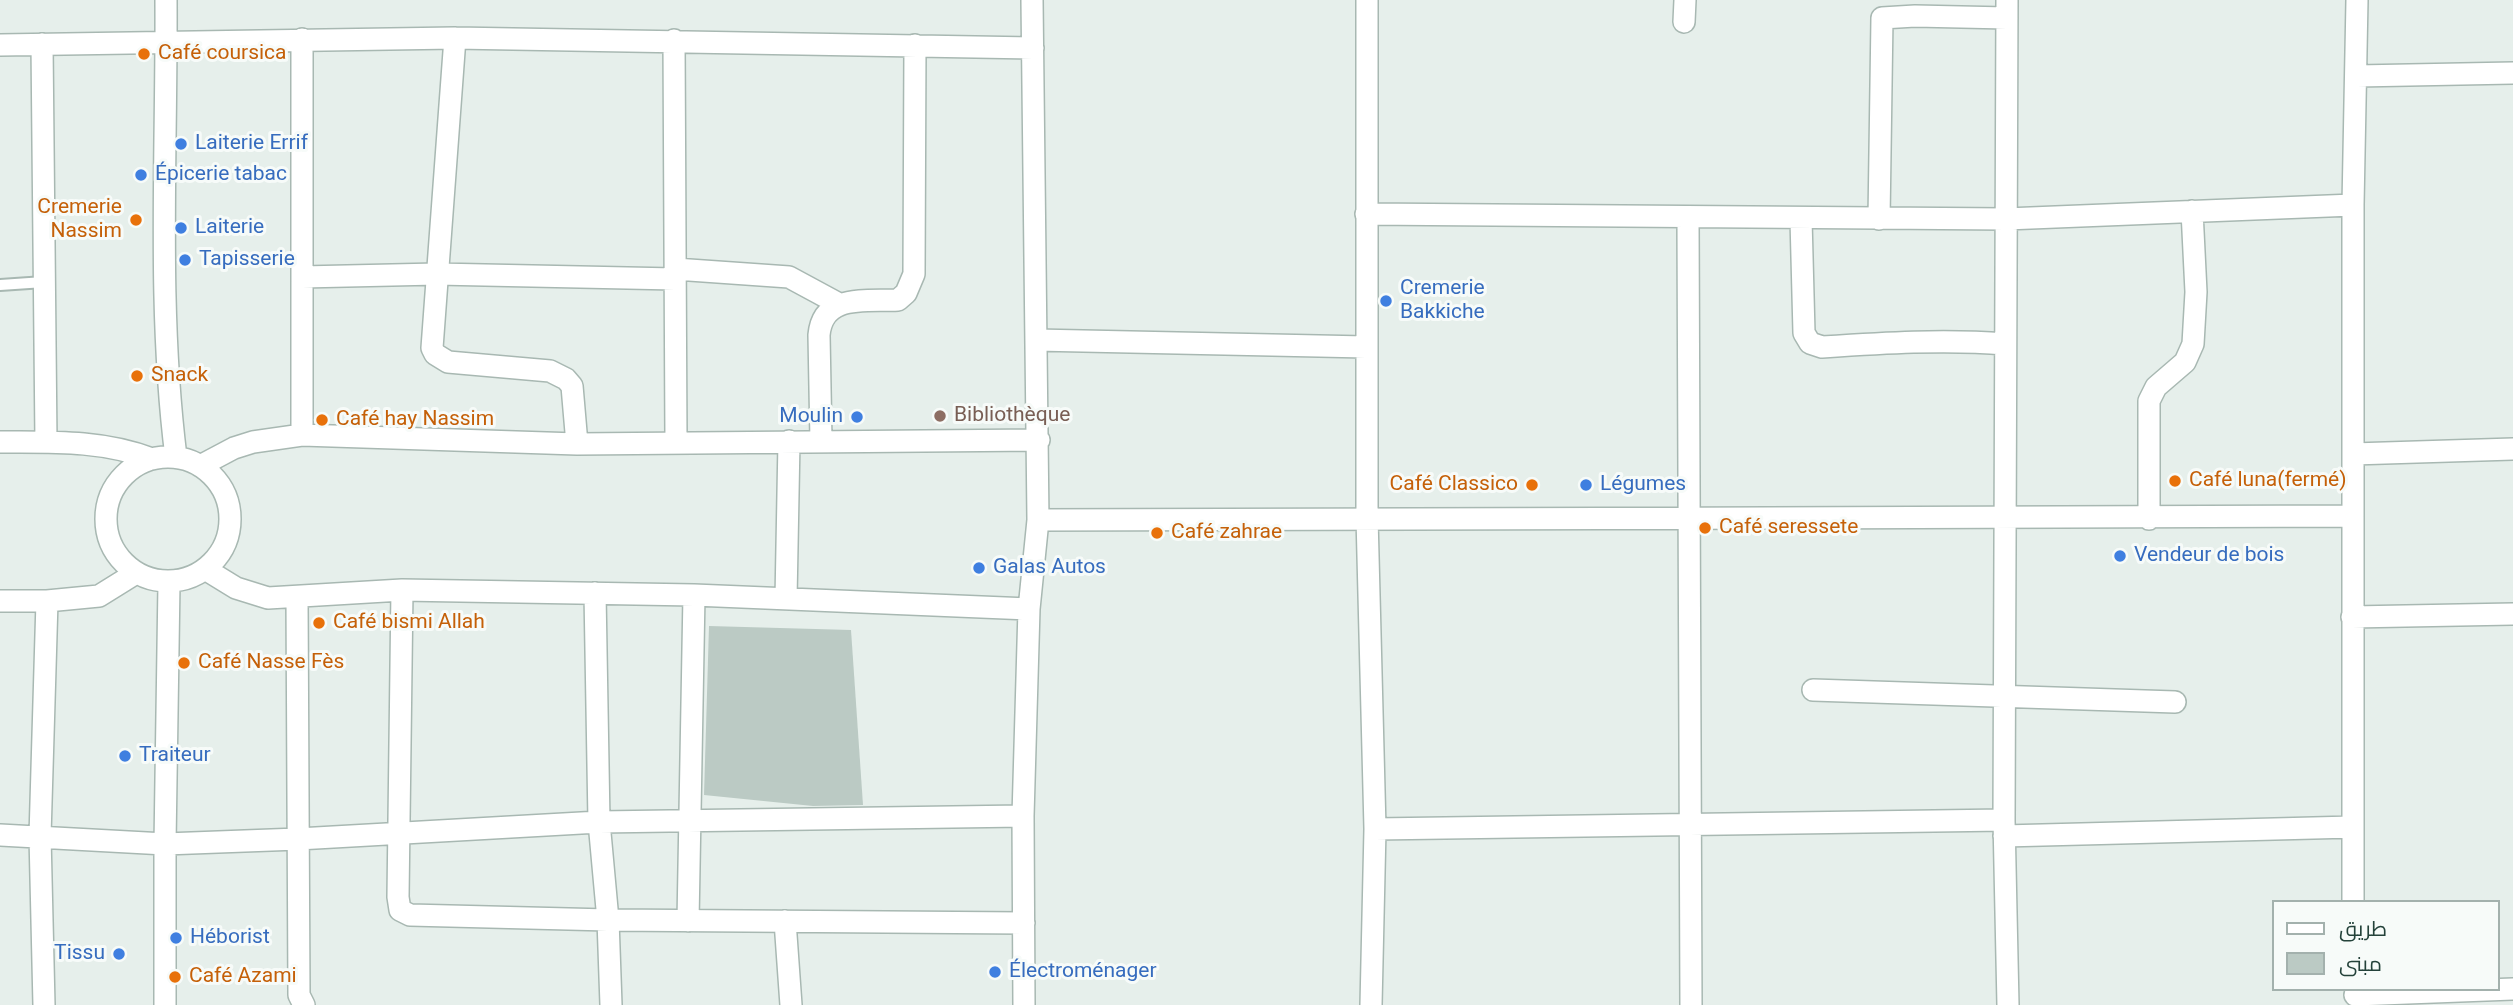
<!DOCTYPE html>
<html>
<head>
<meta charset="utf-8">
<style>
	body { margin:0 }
	#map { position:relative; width:2513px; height:1005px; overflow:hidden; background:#e6efeb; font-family:Roboto,Cairo,sans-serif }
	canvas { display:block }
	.legend { position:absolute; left:2272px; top:900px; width:228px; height:91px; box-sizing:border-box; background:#f7fbf9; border:2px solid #a3b1ad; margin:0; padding:9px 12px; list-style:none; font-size:21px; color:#24423a }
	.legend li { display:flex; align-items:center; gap:14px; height:35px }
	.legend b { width:35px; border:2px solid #a3b1ad }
</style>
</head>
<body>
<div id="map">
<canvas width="2513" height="1005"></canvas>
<ul class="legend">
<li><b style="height:9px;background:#fff"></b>طريق</li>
<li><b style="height:19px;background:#bbcac4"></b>مبنى</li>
</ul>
</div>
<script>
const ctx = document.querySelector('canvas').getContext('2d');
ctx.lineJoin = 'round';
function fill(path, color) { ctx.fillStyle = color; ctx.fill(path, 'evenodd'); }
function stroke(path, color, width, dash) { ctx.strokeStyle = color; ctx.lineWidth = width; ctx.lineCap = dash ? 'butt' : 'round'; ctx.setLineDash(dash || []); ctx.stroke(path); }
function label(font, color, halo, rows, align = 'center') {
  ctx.font = font + ' Roboto,sans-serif'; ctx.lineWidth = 6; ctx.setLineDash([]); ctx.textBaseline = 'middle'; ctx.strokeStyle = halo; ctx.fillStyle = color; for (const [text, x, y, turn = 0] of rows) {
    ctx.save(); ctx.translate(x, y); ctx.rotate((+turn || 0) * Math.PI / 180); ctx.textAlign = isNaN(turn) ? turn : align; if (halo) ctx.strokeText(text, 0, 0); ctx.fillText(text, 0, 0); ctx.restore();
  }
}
fill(new Path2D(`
	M709,626L851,630L863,805L813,806L704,795Z`), '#bbcac4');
const lane = new Path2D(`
	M0,285L44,282`);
const street = new Path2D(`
	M166,0C167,152 157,306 176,457
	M1367,0V517L1375,829L1371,1005
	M2007,0L2004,820L2008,1005
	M1684,22L1685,0
	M455,38L432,348L435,354L448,362L550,371L566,379L572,386L577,444
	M302,39V435
	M674,40L676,442
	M42,44L46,442
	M0,45L455,38L1033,48
	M2357,76L2513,73
	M1366,214L2006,219L2353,205
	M1688,218L1691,1005
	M1801,219L1804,333L1810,343L1822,347C1883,343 1944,339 2005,344
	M1879,219L1882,18L1915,16L2007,18
	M675,269L789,277L839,304
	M302,277L437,274L675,279
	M1036,340L1366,347
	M821,441L819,335C823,293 866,302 898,300L906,293L914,274L915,45
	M0,442C52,442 103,440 152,459
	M2353,454L2513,449
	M106 519a62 62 0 1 1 124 0a62 62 0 1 1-124 0Z
	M200,466L234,448L253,442L302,435L577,444L1039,440
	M2149,519V401L2156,387L2185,362L2193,344L2196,292L2192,211
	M1038,520C1476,516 1915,521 2353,516
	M205,569L236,588L268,598L402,590L694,595L1029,609
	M402,590L398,897L400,910L410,915L608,920L1024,923
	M595,593L599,822L608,920L611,1005
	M297,597L299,995L304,1005
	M786,599L789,441
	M0,601H47L99,596L136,573
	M2352,617L2513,614
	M1813,690L2175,702
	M1375,829L2004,820
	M0,835L165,844L298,839L599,822L1023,816
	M2004,836L2352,827
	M2353,902V205L2357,0
	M688,921L694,595
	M785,921L791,1005
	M2355,995L2513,989
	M44,1005L40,836L47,601
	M165,1005V844L169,583
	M1024,1005L1023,816L1029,609L1038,520L1032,0`);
stroke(lane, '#a8b8b2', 14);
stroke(street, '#a8b8b2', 24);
stroke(lane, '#fff', 10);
stroke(street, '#fff', 21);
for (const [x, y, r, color] of [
	[144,54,7,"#e8710a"],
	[181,144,7,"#3f7fe0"],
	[141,175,7,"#3f7fe0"],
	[136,220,7,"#e8710a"],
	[181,228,7,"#3f7fe0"],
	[185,260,7,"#3f7fe0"],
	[1386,301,7,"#3f7fe0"],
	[137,376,7,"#e8710a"],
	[940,416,7,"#8d6e63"],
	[857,417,7,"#3f7fe0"],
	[322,420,7,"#e8710a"],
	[2175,481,7,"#e8710a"],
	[1532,485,7,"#e8710a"],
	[1586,485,7,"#3f7fe0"],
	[1705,528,7,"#e8710a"],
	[1157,533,7,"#e8710a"],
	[2120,556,7,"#3f7fe0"],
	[979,568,7,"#3f7fe0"],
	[319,623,7,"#e8710a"],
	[184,663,7,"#e8710a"],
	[125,756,7,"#3f7fe0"],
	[176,938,7,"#3f7fe0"],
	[119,954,7,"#3f7fe0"],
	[995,972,7,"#3f7fe0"],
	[175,977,7,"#e8710a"]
]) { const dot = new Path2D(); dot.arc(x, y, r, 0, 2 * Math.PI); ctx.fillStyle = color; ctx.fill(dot); stroke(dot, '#f7fbf9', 2.5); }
label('21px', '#c56008', '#f7fbf9', [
	["Café coursica",158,54],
	["Cremerie",122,208,"right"],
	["Nassim",122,232,"right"],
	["Snack",151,376],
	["Café hay Nassim",336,420],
	["Café luna(fermé)",2189,481],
	["Café Classico",1518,485,"right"],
	["Café seressete",1719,528],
	["Café zahrae",1171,533],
	["Café bismi Allah",333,623],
	["Café Nasse Fès",198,663],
	["Café Azami",189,977]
], 'left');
label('21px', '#366cbe', '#f7fbf9', [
	["Laiterie Errif",195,144],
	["Épicerie tabac",155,175],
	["Laiterie",195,228],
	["Tapisserie",199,260],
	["Cremerie",1400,289],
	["Bakkiche",1400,313],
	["Moulin",843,417,"right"],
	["Légumes",1600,485],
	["Vendeur de bois",2134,556],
	["Galas Autos",993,568],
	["Traiteur",139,756],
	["Héborist",190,938],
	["Tissu",105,954,"right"],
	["Électroménager",1009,972]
], 'left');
label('21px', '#785e54', '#f7fbf9', [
	["Bibliothèque",954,416]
], 'left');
</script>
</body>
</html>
